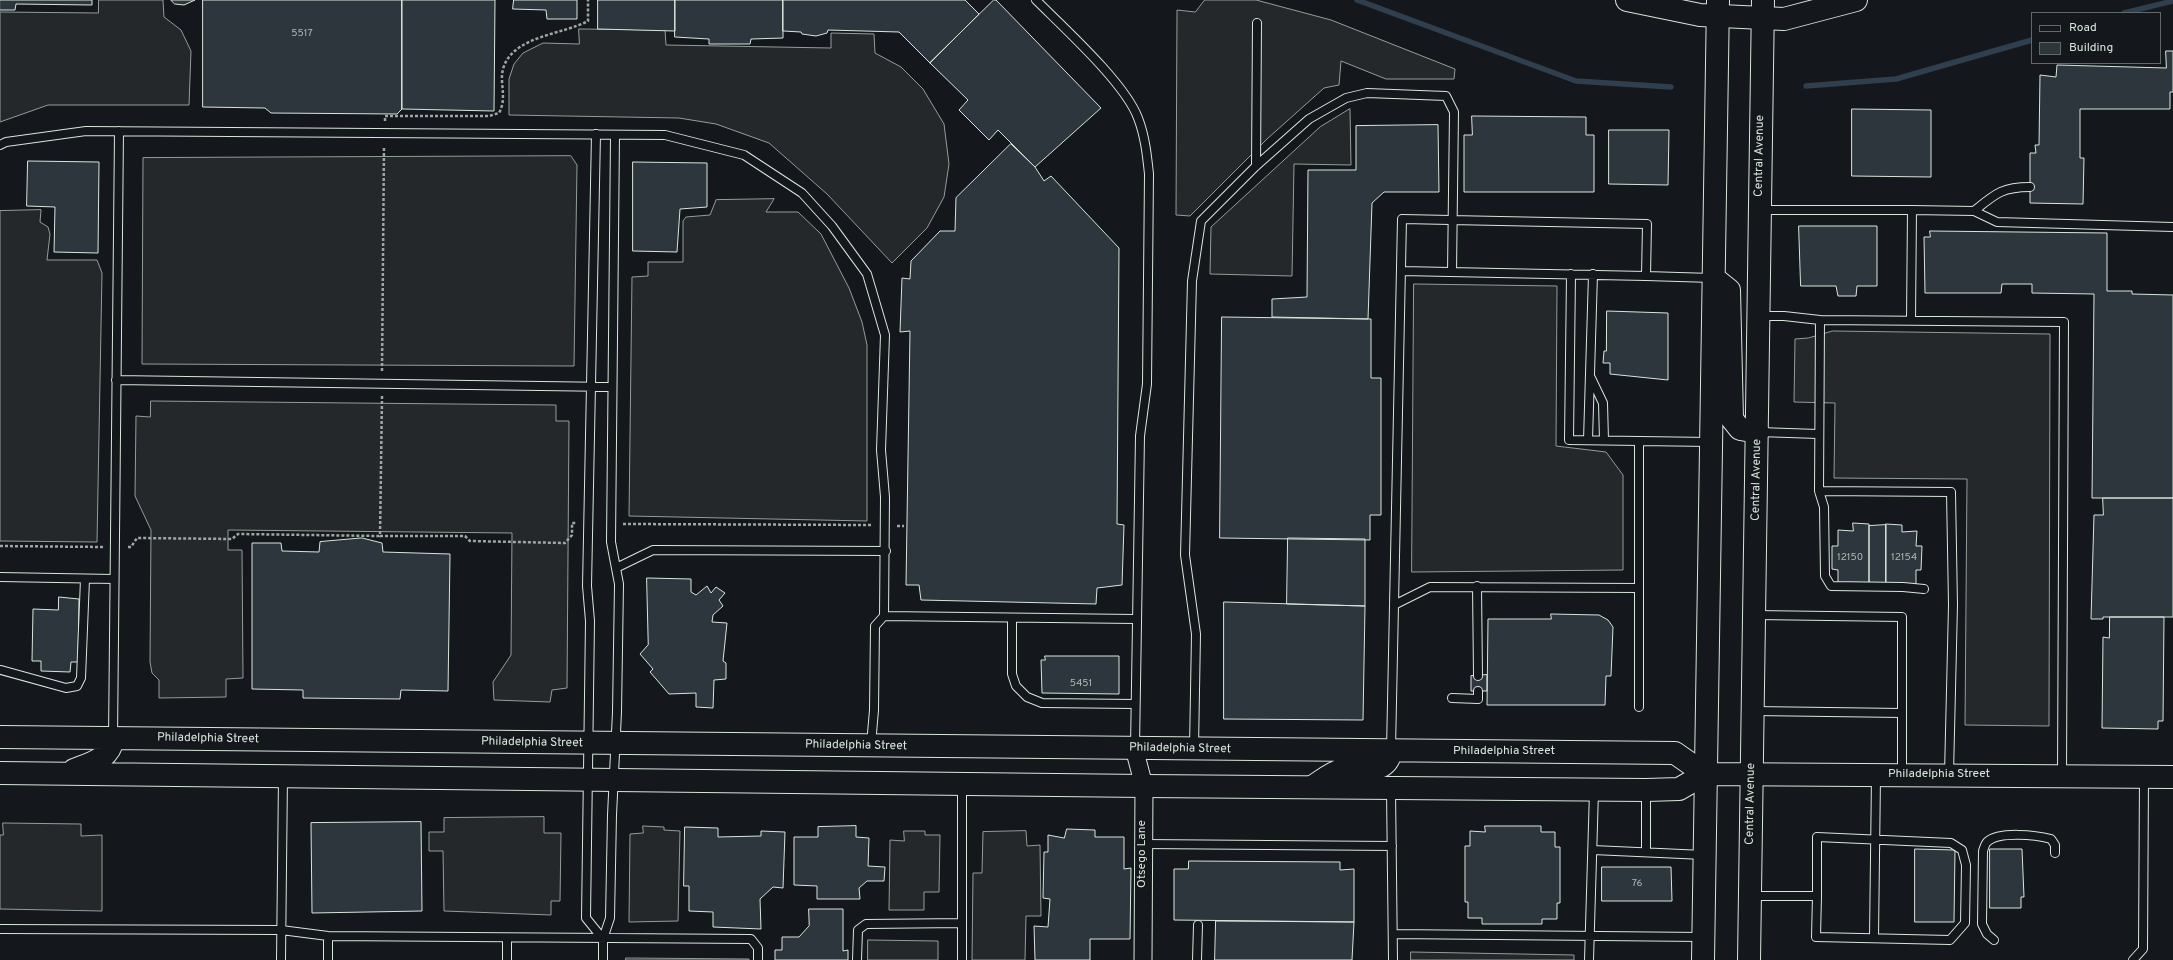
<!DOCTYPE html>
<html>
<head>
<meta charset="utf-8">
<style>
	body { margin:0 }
	#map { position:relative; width:2173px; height:960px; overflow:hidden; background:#14181c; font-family:Overpass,sans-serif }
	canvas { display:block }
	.legend { position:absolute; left:2031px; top:12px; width:130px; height:52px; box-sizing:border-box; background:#14181c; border:1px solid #626a69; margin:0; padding:5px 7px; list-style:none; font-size:12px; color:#d8e6dc }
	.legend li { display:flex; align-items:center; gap:8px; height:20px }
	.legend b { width:20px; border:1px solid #626a69 }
</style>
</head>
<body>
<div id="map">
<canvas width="2173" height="960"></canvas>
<ul class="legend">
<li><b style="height:5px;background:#14181c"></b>Road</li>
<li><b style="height:11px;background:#2c363c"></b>Building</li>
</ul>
</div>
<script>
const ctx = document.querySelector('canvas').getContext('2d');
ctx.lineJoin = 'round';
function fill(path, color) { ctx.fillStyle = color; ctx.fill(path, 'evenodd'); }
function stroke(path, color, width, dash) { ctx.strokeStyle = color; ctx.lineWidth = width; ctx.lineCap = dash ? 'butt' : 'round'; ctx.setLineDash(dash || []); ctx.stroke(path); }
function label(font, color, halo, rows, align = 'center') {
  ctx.font = font + ' Overpass,sans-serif'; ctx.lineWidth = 3; ctx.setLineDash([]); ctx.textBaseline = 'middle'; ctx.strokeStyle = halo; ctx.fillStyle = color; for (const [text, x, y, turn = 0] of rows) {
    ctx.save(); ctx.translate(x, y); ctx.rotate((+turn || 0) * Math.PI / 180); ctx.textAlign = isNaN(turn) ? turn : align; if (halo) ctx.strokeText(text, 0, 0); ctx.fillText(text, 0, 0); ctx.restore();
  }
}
const parking = new Path2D(`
	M99,0H163L164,17L181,30L191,51L189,105H48L0,122V12L98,13Z
	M1205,0H1256L1331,20L1455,69L1454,79H1386L1341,61L1339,85L1324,88L1267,139L1190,216L1176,215L1177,10L1195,12Z
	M579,29L665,30L666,45L831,48V33L874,34L875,53L901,67L923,89L944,124L949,164L944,197L927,228L892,263L827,194L769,143L716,124L679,118L509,115V79L514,64L523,53L543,43L579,44Z
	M1350,109L1351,165L1294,164L1292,276L1210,274L1211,227L1320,127Z
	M571,156L577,165L574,366L142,364L143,158Z
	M774,199L766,212H798L821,234L849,288L862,322L867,345V521L629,516L632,277L648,276V262H683V221L686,217L710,215L716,200Z
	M41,210L40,222L48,227L50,234L47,260H97L102,273L97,542L0,541V211Z
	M1414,284L1557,286L1556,446L1606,452L1623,475V570L1412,572Z
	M1833,331L2050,334L2049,726L1965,725L1967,479L1834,478L1835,403L1794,402L1795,339L1808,338Z
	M151,401L556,405V421H569L567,688L552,690L550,702L494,700L493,682L511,655L512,533L228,530V550H242L243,678L226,679V697L159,698V680L152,673L150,662L151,530L135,496L136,416L150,417Z
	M544,817V833H561L560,901H551V915L444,911L443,851H429V832H444V818Z
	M3,823L81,824V836L102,835V911L0,909V835H3Z
	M643,826L664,827V830L680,831L678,921L629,922L630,834L643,833Z
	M904,831H925V835H940L939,892H924V910H889L890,840L904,841Z
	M1026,831L1027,846L1040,845L1041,916H1026L1025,960H972L973,873H982L983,832Z
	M868,940L938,941V960H868Z
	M1411,952L1574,955V960H1411Z
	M626,958L749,959V960H626Z`);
fill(parking, '#24282b');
stroke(parking, '#939e99', 1);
stroke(new Path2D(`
	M1357,0L1576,81L1671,87
	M2124,13L2173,1
	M1806,86L1896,79L2032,40`), '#2f3f4d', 5.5);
const building = new Path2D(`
	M0,0H92V5L16,4L15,10H0Z
	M171,0H195L184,5L175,4Z
	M203,0H402V109L397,114L271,113L265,108L203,107Z
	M402,0H495L494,111L402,109Z
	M514,0H577V19H547L546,10L513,9Z
	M598,0H675V31L598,29Z
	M675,0H783V38L751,39L750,44H709V39L675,37Z
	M783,0H965L979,14L930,63L899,32L828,30L827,33L816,36L802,34L801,32L783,31Z
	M994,0H996L1101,108L1035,167L998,130L989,140L959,110L968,100L930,63Z
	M2166,51H2173V92H2170V109H2080V158H2084L2083,204L2030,203V153H2036L2035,145H2039L2040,75L2056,77L2057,65L2166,68Z
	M1852,109L1931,110V177L1852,176Z
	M1472,116L1586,117V135H1594V192H1464V135H1472Z
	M1438,125L1439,192H1384L1372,203L1368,319L1272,317V299L1307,297L1308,170H1356V126Z
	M1609,130H1669L1668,185L1609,184Z
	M1011,144L1035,167L1044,181L1051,176L1119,248L1117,524L1124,525L1122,585L1097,588L1096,604L921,600L919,585H906L910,331L900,332L902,278L910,279L911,261L940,231H955L956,198Z
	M28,161L99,162L98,253L54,252L55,207L27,206Z
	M633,162L707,163V207L680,209L677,252L633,251Z
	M1799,226H1877V286H1857L1856,296H1838L1836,286H1801Z
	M1930,231L2107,233V291H2132V294L2173,295V498H2092L2094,294L2032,293V284H2002L2001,293H1925L1924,237H1930Z
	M1607,311L1668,313V380L1610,374V363H1603L1604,351H1606Z
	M1222,317L1371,319V378H1381V515H1370V540L1220,538Z
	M2103,498H2173V617H2103V619H2091L2094,515H2103Z
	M1853,523L1869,524V584H1838V570L1832,569V546H1838V530L1853,531Z
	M1886,524L1902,525V532L1917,531L1916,546H1922L1921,570H1916V585H1886Z
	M1886,525V585L1869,584V526Z
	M362,538L382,543L383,552L450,554L448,691L401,690L400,699L303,698V690L252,689V543H281L282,551L319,552L320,542Z
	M1288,538L1365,539V606L1287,604Z
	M647,578L691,579V592L696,595L707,586L711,593L716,587L725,593L719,600L723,606L713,615L712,622L727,623L723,661L726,663V679L714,680L713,708L696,707V693L669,694L650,672L653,669L640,654L648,645Z
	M59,597L79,599L78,662H71L70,672L41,671V661H32L33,609L58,610Z
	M1224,602L1365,606L1363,720L1224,719Z
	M1551,614L1599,615L1608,620L1613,627L1611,676H1606L1605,705H1487L1488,619H1551Z
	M2110,617H2164L2163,721H2158V729L2102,728L2103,637L2109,638Z
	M1045,656H1119V694L1042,693L1041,660H1045Z
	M1487,675V691H1471V676Z
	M421,822L422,911L312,913L311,823Z
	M856,826V837L869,838L868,866L885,867L884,881H867L859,888L860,899H817V886L794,885V837H818V827Z
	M1485,826H1541V832H1555V847H1560V903H1557V919H1542V924H1482V918H1468V902H1465V846H1470V831L1485,832Z
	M685,827L718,828V837L761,836V831L785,832L783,888L773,887L760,899L761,929L713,927V912L689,911V886H684Z
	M1067,829L1095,830V837H1124V869L1131,868L1130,939H1090V960H1035L1034,926L1048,927L1050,899L1043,898L1044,852H1048V835L1064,838Z
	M1915,849L1955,850L1954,922H1915Z
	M1990,849H2022L2024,897H2021V908H1990Z
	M1189,861L1340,862V870L1354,869V922L1174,920V869H1188Z
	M1602,867H1671L1672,901H1602Z
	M809,909H843V951L848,950V960H775V950H782V937H799L809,926Z
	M1216,921L1354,922L1352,960H1215Z`);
fill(building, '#2c363c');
stroke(building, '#d8e6dc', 1);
const lane = new Path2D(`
	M1036,0C1064,28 1125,83 1138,118C1145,136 1147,155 1149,174L1147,384L1140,436L1135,747
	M596,134L587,586L590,621L586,918L603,939
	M0,145L6,142L86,131L665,135L744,155L802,193L832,226L867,274L885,335L881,450L885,497L884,616L875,626L874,710L871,745
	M1256,166L1257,23
	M1761,210H1912L1911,320
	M1912,210L1974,211L1997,222L2173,227
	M1974,211C1995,194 2002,187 2030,187
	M1401,271L1646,276
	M1571,274L1569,440L1710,442
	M1759,316H1784L1820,320
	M1591,378L1603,403L1604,440
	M116,380L612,387
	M1759,432L1818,434
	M1588,440L1593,274
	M1639,441V707
	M1819,491L1951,492L1953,605L1949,774
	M616,568L653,550L886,551
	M0,577L114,579
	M1477,586L1478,676
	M1924,589L1903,587L1831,586L1825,576L1824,507L1819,491L1820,320L2064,322L2062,775
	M1394,605L1430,587L1639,588
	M884,616L1135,619
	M1012,618V674L1016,686L1027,697L1042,703L1135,704
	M1,670L66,688L77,686L81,678L85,579
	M1452,698L1478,699V691
	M1754,711L1902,713V617L1756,615
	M1902,713V774
	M113,738L119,131
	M1194,748L1196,634L1185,555L1192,281L1201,221L1256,166L1309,119L1346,98L1367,93L1446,96L1454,112L1452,272
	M1391,750L1402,219L1647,224L1646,276L1712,278
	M1391,789L1393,960
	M1646,791V852
	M1143,844L1392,846
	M1593,850L1704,855
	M1751,896H1817L1816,937L1950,940L1965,923L1966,865L1962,850L1951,843L1817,837V896
	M0,929L281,930L328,936L751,939L758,948V960
	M1393,934L1702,937
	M1874,937L1876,776
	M507,938V960
	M1994,940L1987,934L1982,924L1983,851C1984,848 1985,844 1987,842C1999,831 2036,835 2051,839L2055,845V853
	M281,960L283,776
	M328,960V936
	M603,960V939L610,918L612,815L617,712L619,584L611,542L615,135
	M857,960L858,930L866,924L962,923
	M962,960V785
	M1197,960L1198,925
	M1589,960L1594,791
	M2133,960L2143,949L2144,777`);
const street = new Path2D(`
	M1134,748L1144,786L1143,960`);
const secondary = new Path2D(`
	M0,737L1675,753L1705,774
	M74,770C92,763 110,759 113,738
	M0,773L1144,786L1646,790L1679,789L1705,774L2173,777
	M1312,787C1320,782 1332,772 1342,770C1360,767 1386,777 1391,751`);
const primary = new Path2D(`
	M1714,278L1729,290L1732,419L1740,429L1758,432
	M1703,960L1718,0
	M1749,960L1763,0`);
const highway = new Path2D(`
	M1627,0L1700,15L1784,19L1856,0`);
stroke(lane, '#d8e6dc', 10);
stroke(street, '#d8e6dc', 19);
stroke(secondary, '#d8e6dc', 24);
stroke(primary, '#d8e6dc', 24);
stroke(highway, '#d8e6dc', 24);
stroke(new Path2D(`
	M385,121V116H489L499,113C508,97 498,81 504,66C515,36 564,34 588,21V0
	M382,371L384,146
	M382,396L380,536H465L470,541L565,543L572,535V523H576
	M623,524L872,525
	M897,526H904
	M0,546L103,547
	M128,547H131L137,538L232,539L238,534L380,536`), '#9da8a2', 2.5, [3, 2]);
stroke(lane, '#14181c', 8);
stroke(street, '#14181c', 17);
stroke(secondary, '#14181c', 22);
stroke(primary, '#14181c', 22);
stroke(highway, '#14181c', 22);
label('10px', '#adbab4', null, [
	["5517",302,34],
	["12150",1850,558],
	["12154",1904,558],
	["5451",1081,684],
	["76",1637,884]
]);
label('12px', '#d8e6dc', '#14181c', [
	["Central Avenue",1760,156,-89],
	["Central Avenue",1757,480,-89],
	["Philadelphia Street",208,739,1],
	["Philadelphia Street",532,743,1],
	["Philadelphia Street",856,746,1],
	["Philadelphia Street",1180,749,1],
	["Philadelphia Street",1504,752],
	["Philadelphia Street",1939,775],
	["Central Avenue",1751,804,-89],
	["Otsego Lane",1143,854,-90]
]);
</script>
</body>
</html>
